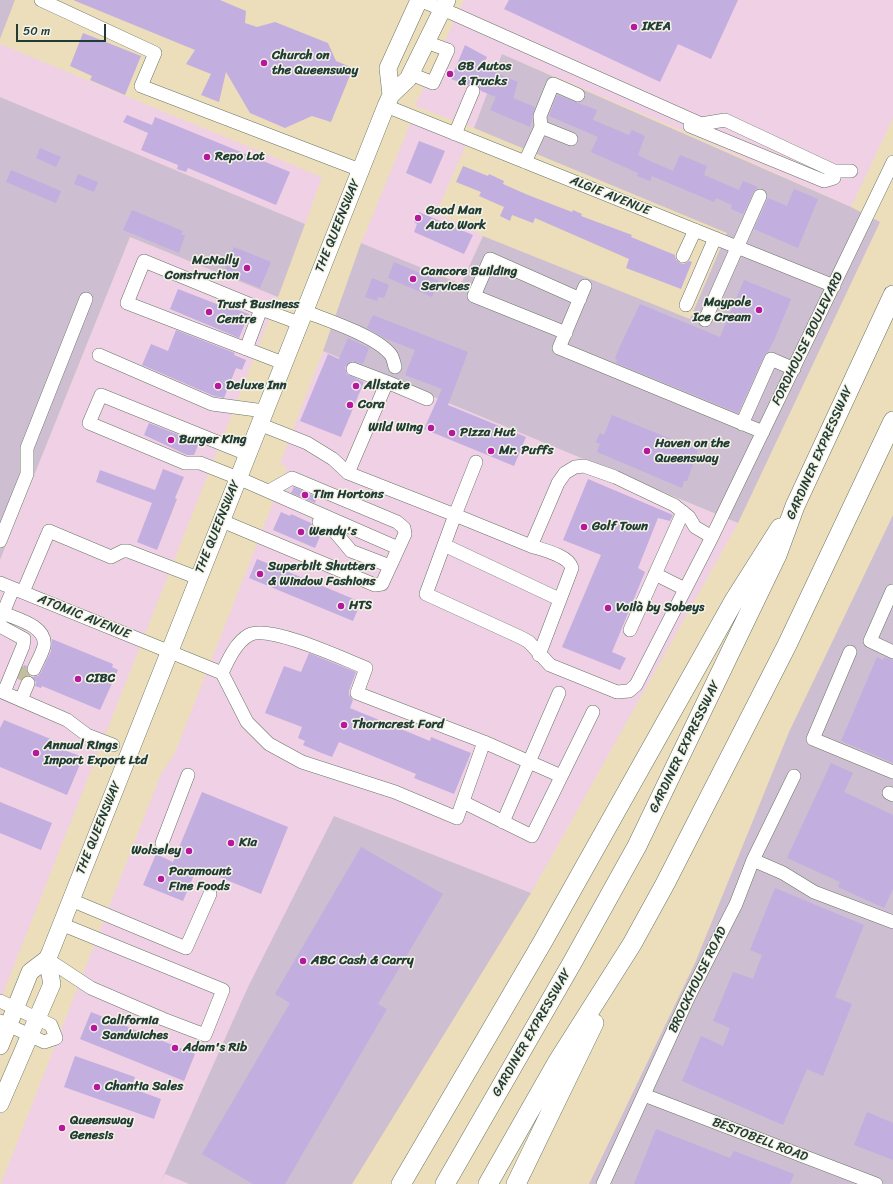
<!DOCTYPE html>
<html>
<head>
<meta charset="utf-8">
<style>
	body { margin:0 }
	#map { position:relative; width:893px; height:1184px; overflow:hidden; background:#ecdeba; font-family:Sriracha,sans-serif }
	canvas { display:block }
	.scale { position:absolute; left:16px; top:24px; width:90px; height:18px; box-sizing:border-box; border:2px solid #1f3d34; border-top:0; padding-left:5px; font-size:12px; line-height:14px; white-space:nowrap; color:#1f3d34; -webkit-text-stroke:3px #f7f3e8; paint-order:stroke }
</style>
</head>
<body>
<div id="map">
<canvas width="893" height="1184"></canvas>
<div class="scale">50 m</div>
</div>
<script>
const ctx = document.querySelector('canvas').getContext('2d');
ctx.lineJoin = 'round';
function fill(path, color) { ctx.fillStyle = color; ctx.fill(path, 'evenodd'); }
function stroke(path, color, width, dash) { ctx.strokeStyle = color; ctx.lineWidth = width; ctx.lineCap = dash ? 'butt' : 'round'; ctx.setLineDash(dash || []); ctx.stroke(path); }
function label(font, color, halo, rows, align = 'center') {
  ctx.font = font + ' Sriracha,sans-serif'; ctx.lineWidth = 3; ctx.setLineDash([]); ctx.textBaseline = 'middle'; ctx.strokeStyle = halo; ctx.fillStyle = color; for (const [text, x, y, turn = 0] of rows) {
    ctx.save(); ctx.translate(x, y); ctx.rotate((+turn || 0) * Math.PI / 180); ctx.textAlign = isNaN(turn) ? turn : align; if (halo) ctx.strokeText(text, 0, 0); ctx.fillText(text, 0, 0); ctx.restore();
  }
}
fill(new Path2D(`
	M464,0H893V118L851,207L679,129L502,54L474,128L415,106Z
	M0,44L322,177L305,224L0,97Z
	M412,119L468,141L436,213L462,224L483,236L461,284L361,244Z
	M130,237L278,297L0,1001V560Z
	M323,351L738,523L531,893L334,816L165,1174L189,1184H1L161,774L175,753L287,467L280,464Z`), '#f0d0e5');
fill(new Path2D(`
	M0,0H15L0,39Z
	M502,54L851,207L880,222L738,523L323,351L361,243L461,284L483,236L690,319L727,233L474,128Z
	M0,97L305,224L278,297L130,237L0,560Z
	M893,515V1184H589L695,963L789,732Z
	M334,816L531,893L352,1184H189L165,1174L160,1184L248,987Z`), '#cebed2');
fill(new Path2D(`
	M73,0H220L246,11L245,23L257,27L275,22L328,43L336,61L353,68L331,122L312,116L285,128L250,113L226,72L219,102L201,95L211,74L186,64L195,50Z
	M509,0H738L711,59L678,44L660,82L504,9Z
	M83,33L141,56L125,95L90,80L92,76L70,66Z
	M465,45L487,57L484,63L492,66L490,70L518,82L513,98L535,107L530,127L490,110L496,97L481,91L476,84L468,85L451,79Z
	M557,95L597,110L593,120L629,135L632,130L645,136L638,155L650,161L673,171L680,155L707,166L704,175L739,190L743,181L758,187L753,193L743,214L731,209L732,205L716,198L714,202L652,176L650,181L637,176L638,173L591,152L598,137L549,116Z
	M127,115L152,125L155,117L290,172L276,205L188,168L186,172L177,169L178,165L141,150L148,133L123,122Z
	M419,141L445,151L431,184L406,173Z
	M40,148L61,157L56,167L36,158Z
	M463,166L488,176L489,174L504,181L503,184L528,195L572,212L573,210L582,214L581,216L632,235L631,237L675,255L676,260L680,263L684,264L689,261L692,262L681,289L626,268L629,259L535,218L533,223L512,215L510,221L500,216L504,207L479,196L481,192L456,182Z
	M11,170L61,191L56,203L6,182Z
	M78,174L98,182L94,192L74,184Z
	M794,189L818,199L798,248L754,229L768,198L787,206Z
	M132,210L183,231L181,234L185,236L179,253L123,230Z
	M419,212L473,235L464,254L414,232L417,224L414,222Z
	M234,247L271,262L260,288L223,273Z
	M394,262L439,281L432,297L388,278Z
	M372,278L389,285L384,298L378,297L377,301L365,297Z
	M744,280L791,299L774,340L768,352L764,356L738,413L616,363L617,360L615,358L620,346L640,304L720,337Z
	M178,289L227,308L228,306L249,314L239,338L170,309Z
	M373,315L468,352L448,405L526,437L514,466L424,429L442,389L405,375L415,350L384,338L367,328Z
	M176,330L235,353L234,355L246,360L242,370L236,368L224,398L214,396L142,365L151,344L168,351Z
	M348,338L369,348L363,364L352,361L345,367L347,374L364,382L341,437L300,421L328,354L339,359Z
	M612,415L698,450L687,481H684L682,488L597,452L600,444L596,442L600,433L604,435Z
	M149,423L199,443L194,455H187L144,435Z
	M163,469L184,477L175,498L177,499L157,550L137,542L152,503L96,482L100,470L155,490Z
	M588,479L673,515L670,521L658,518L638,568L645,572L612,652L626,658L620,670L562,647L601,555L563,540Z
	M294,487L317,497L315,503L291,493Z
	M281,512L290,516L291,514L311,523L313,527L322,532L315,548L273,530Z
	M257,559L361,602L353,621L249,578Z
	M52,639L113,664L112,667L118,670L100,710L42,686L41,688L35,686L36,682L32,677L38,676L41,672L51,651Z
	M309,653L356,672L349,691V695L353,700L350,708L430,741L431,737L471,753L454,794L414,778L416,774L339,742L332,757L319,752L303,745L305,741L298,738L302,727L265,713L284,666L301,672Z
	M877,657L883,660L884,657L893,660V763L841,741Z
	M24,665L27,666L26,670L29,675L23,676L21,680L18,679Z
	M4,720L63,744L61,749L83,757L67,795L0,767V728Z
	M831,763L853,773L844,792L893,815V889L884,908L838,887L840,882L787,858Z
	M202,792L288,827L261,894L197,868L183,901L143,885L156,854L173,862Z
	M0,802L52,823L41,850L0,833Z
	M361,847L443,894L378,1004L387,1009L285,1184H253L202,1154L290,1003L275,994Z
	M775,888L864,925L835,997L852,1004L823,1076L807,1069L783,1125L682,1081L701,1036L723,1046L730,1028L713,1021L733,972L753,979L762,955L750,950Z
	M91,1012L195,1054L184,1081L80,1039Z
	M75,1056L135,1077L131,1088L161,1099L154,1119L64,1087Z
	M867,1112L893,1123V1160L854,1145Z
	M656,1129L730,1158L734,1151L794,1174L790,1184H634Z`), '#c2aedf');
stroke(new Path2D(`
	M21,680L27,666`), '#c3be9f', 13, [13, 6]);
const minor = new Path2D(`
	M41,0L155,53L141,86L360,170
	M419,0L454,14L701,124L725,120L834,171H851
	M411,74L433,83L448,50L426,42
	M386,106L834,286
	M690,126L824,181L834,178
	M541,127L571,139
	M455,134L473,91
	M525,162L541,127L540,116L553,84L578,95
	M683,256L695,230
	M585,286L559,348L763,432
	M686,305L715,238
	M261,309L299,323
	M304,311C326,320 377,336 391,355C393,358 394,363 395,367
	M705,320L760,196
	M566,333L474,296L490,259L580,299
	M246,349L261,309L144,261L127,303L283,363
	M99,355L212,404L264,411
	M387,382L427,399
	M259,424L307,443L333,459L348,473L455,515L476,462
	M742,424L771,359L794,369
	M247,454L101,395L89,423L185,463H200L238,478L398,548
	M348,473L387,382L353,369
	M222,521L375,585L382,584L405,534L404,528L397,522L292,478L269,491
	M319,522L331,527L351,551L390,566
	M0,541L27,474V448L86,299
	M444,545L559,599
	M531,546L455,515L426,594L522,638L529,642L550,665L617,692L629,691L636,685L712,537L893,162
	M655,574L685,589
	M0,583L222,673L247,722L269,744L302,762L395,792L457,818L484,742L357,693L366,668C344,659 269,624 249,635C236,642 228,660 222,673
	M892,591L870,641L893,652
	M23,592L49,531L111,557L123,551H128L198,578
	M3,613C17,619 47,626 44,646C42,654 37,662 34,669
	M0,620L13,589
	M0,626L24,639L23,646L4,692
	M630,630L683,512
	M850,652L813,739L893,772
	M539,655L572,568C568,555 543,550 531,546L558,483L565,473L575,467L584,466L615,477L674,505L689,517L695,527L712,537
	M0,691L67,720L87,735L113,745
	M21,700L28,683
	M484,742L561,776
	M889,793L893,795
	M463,802L532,836L593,712
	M503,822L559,693
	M162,843L188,775
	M753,860L783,873L814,892L893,922
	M71,900L186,948L210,894
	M47,959L91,988L163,1019L205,1035L223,990L61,924
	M0,1001L51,1025L56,1038L44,1042L0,1021
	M644,1095L876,1184
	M603,1184L688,998L736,904L753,860L794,776`);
const major = new Path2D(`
	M391,95L388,68L419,0
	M0,1046L30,972L47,959L50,953L386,106L391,95L408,79L447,0
	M0,1104L52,984L47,959`);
const highway = new Path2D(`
	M401,1184L542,943L735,599L780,528
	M445,1184L572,963L637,846L777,555L795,506L893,295
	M488,1184L558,1061L632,944L665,884L787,645L893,421
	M516,1184L594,1023`);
stroke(minor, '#677563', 14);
stroke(major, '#677563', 18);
stroke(highway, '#677563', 20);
stroke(minor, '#fff', 13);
stroke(major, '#fff', 17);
stroke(highway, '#fff', 19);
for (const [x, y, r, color] of [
	[634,27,4,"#b5179e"],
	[264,63,4,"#b5179e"],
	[450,74,4,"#b5179e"],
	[207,157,4,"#b5179e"],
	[418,218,4,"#b5179e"],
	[247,268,4,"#b5179e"],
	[413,279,4,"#b5179e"],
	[759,310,4,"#b5179e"],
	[209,312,4,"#b5179e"],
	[218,386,4,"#b5179e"],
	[356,386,4,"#b5179e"],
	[350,405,4,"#b5179e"],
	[431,428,4,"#b5179e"],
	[452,433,4,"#b5179e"],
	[171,440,4,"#b5179e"],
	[491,451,4,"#b5179e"],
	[647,451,4,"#b5179e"],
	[305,495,4,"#b5179e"],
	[584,527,4,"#b5179e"],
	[301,532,4,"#b5179e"],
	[260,574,4,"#b5179e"],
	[341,606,4,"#b5179e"],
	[608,608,4,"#b5179e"],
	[78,679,4,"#b5179e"],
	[344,725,4,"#b5179e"],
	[36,753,4,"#b5179e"],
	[231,843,4,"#b5179e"],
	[189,851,4,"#b5179e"],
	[161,879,4,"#b5179e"],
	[303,961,4,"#b5179e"],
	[94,1028,4,"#b5179e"],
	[175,1048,4,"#b5179e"],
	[97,1087,4,"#b5179e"],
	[62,1128,4,"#b5179e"]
]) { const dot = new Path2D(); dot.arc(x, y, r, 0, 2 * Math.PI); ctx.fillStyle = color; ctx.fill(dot); stroke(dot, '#f7f3e8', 1.5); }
label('bold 13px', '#1f3d34', '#f7f3e8', [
	["IKEA",642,27],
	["Church on",272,56],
	["the Queensway",272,71],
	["GB Autos",458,67],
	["& Trucks",458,82],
	["Repo Lot",215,157],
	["Good Man",426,211],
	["Auto Work",426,226],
	["McNally",239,261,"right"],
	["Construction",239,276,"right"],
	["Cancore Building",421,272],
	["Services",421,287],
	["Maypole",751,303,"right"],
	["Ice Cream",751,318,"right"],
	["Trust Business",217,305],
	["Centre",217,320],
	["Deluxe Inn",226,386],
	["Allstate",364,386],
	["Cora",358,405],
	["Wild Wing",423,428,"right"],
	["Pizza Hut",460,433],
	["Burger King",179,440],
	["Haven on the",655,444],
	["Queensway",655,459],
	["Mr. Puffs",499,451],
	["Tim Hortons",313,495],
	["Golf Town",592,527],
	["Wendy's",309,532],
	["Superbilt Shutters",268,567],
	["& Window Fashions",268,582],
	["HTS",349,606],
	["Voilà by Sobeys",616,608],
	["CIBC",86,679],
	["Thorncrest Ford",352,725],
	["Annual Rings",44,746],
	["Import Export Ltd",44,761],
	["Kia",239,843],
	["Wolseley",181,851,"right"],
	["Paramount",169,872],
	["Fine Foods",169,887],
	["ABC Cash & Carry",311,961],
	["California",102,1021],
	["Sandwiches",102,1036],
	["Adam's Rib",183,1048],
	["Chantia Sales",105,1087],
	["Queensway",70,1121],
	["Genesis",70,1136]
], 'left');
label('13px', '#1f3d34', '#f7f3e8', [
	["ALGIE AVENUE",610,196,22],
	["THE QUEENSWAY",338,226,-68],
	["FORDHOUSE BOULEVARD",808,339,-64],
	["GARDINER EXPRESSWAY",820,453,-66],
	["THE QUEENSWAY",218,527,-68],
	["ATOMIC AVENUE",84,617,22],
	["GARDINER EXPRESSWAY",685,747,-64],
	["THE QUEENSWAY",99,828,-68],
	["BROCKHOUSE ROAD",698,980,-64],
	["GARDINER EXPRESSWAY",532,1033,-60],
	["BESTOBELL ROAD",760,1140,21]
]);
</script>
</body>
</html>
